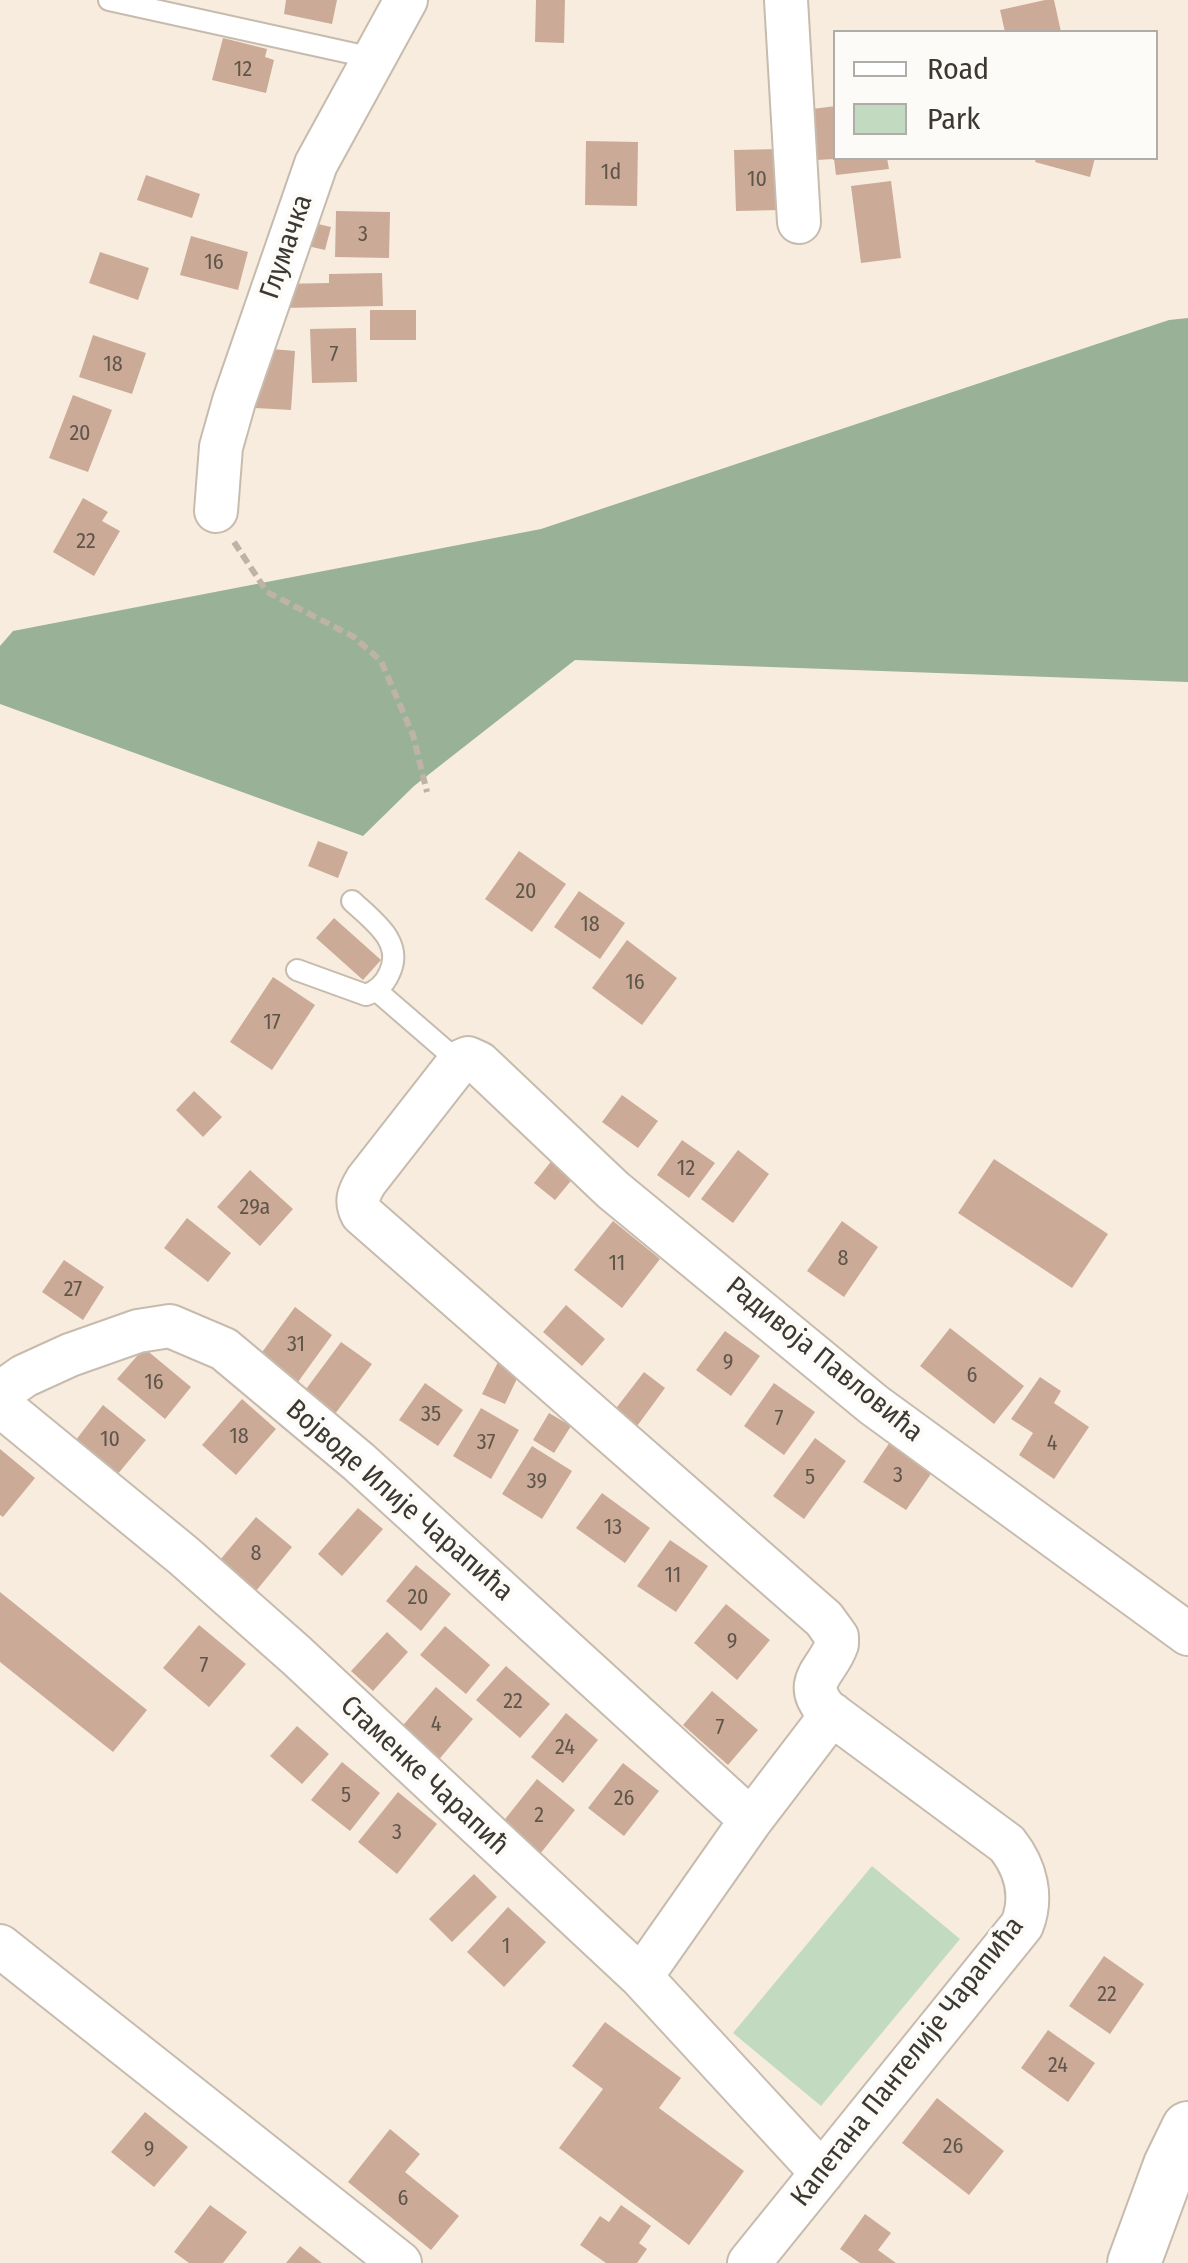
<!DOCTYPE html>
<html>
<head>
<meta charset="utf-8">
<style>
	body { margin:0 }
	#map { position:relative; width:1188px; height:2263px; overflow:hidden; background:#f8ecde; font-family:"Fira Sans Condensed",sans-serif }
	canvas { display:block }
	.legend { position:absolute; left:833px; top:30px; width:325px; height:130px; box-sizing:border-box; background:#fdfbf8; border:2px solid #b0ada9; margin:0; padding:12px 18px; list-style:none; font-size:30px; color:#3c3832 }
	.legend li { display:flex; align-items:center; gap:20px; height:50px }
	.legend b { width:50px; border:2px solid #b0ada9 }
</style>
</head>
<body>
<div id="map">
<canvas width="1188" height="2263"></canvas>
<ul class="legend">
<li><b style="height:12px;background:#fff"></b>Road</li>
<li><b style="height:28px;background:#c2dbc0"></b>Park</li>
</ul>
</div>
<script>
const ctx = document.querySelector('canvas').getContext('2d');
ctx.lineJoin = 'round';
function fill(path, color) { ctx.fillStyle = color; ctx.fill(path, 'evenodd'); }
function stroke(path, color, width, dash) { ctx.strokeStyle = color; ctx.lineWidth = width; ctx.lineCap = dash ? 'butt' : 'round'; ctx.setLineDash(dash || []); ctx.stroke(path); }
function label(font, color, halo, rows, align = 'center') {
  ctx.font = font + ' "Fira Sans Condensed",sans-serif'; ctx.lineWidth = 8; ctx.setLineDash([]); ctx.textBaseline = 'middle'; ctx.strokeStyle = halo; ctx.fillStyle = color; for (const [text, x, y, turn = 0] of rows) {
    ctx.save(); ctx.translate(x, y); ctx.rotate((+turn || 0) * Math.PI / 180); ctx.textAlign = isNaN(turn) ? turn : align; if (halo) ctx.strokeText(text, 0, 0); ctx.fillText(text, 0, 0); ctx.restore();
  }
}
fill(new Path2D(`
	M872,1866L960,1939L821,2106L733,2033Z`), '#c2dbc0');
fill(new Path2D(`
	M1188,318V682L575,660L414,786L363,836L0,704V646L13,631L541,529L1169,320Z`), '#99b297');
fill(new Path2D(`
	M286,0H337L332,24L284,14Z
	M536,0H565L564,43L535,42Z
	M1045,0H1054L1061,32H1005L1000,10Z
	M223,38L267,49L265,57L274,60L266,93L212,80Z
	M836,106V158H887L889,169L836,175L834,159L817,160L812,109Z
	M586,141L638,142L637,206L585,205Z
	M779,149L781,210L736,211L734,150Z
	M1036,158H1095L1090,177L1035,162Z
	M146,175L200,194L192,218L137,200Z
	M891,181L901,258L861,263L851,186Z
	M336,211L390,212L389,258L335,257Z
	M305,221L331,227L325,250L299,244Z
	M191,236L248,252L238,290L180,275Z
	M100,252L149,268L138,300L89,283Z
	M382,273L383,306L282,308L281,284L329,283V274Z
	M370,310H416V340H370Z
	M356,328L357,382L312,383L310,329Z
	M93,335L146,353L132,394L79,377Z
	M260,348L295,351L291,410L255,408Z
	M73,395L112,410L88,472L49,458Z
	M83,498L108,512L102,521L120,531L94,576L53,552Z
	M318,841L348,852L338,878L308,866Z
	M519,851L566,884L532,932L485,899Z
	M579,891L625,923L600,959L554,927Z
	M334,918L381,960L363,980L316,938Z
	M627,940L677,978L642,1025L592,988Z
	M273,977L315,1005L272,1070L230,1042Z
	M194,1091L222,1117L203,1137L176,1110Z
	M622,1095L658,1121L638,1148L602,1122Z
	M682,1140L715,1163L689,1198L657,1175Z
	M738,1150L769,1174L733,1223L701,1199Z
	M553,1159L575,1176L555,1200L534,1183Z
	M994,1159L1108,1234L1072,1288L958,1213Z
	M250,1170L293,1209L260,1246L217,1207Z
	M187,1218L231,1253L208,1282L164,1248Z
	M613,1221L660,1259L622,1308L574,1270Z
	M842,1221L878,1247L844,1297L807,1271Z
	M64,1260L104,1287L83,1320L42,1292Z
	M566,1305L605,1339L582,1366L543,1332Z
	M295,1307L332,1335L298,1382L260,1355Z
	M950,1328L1024,1386L994,1424L920,1366Z
	M725,1331L760,1356L731,1396L696,1370Z
	M341,1342L372,1364L329,1422L298,1400Z
	M144,1348L191,1387L165,1419L117,1379Z
	M499,1360L521,1370L505,1404L482,1394Z
	M644,1372L665,1388L629,1437L607,1420Z
	M1040,1377L1061,1391L1054,1403L1089,1427L1054,1479L1019,1455L1033,1433L1011,1419Z
	M425,1383L463,1410L438,1446L399,1420Z
	M774,1383L815,1412L784,1455L744,1426Z
	M242,1399L276,1429L236,1475L202,1445Z
	M103,1405L146,1440L117,1475L75,1441Z
	M481,1408L519,1430L491,1479L453,1456Z
	M549,1413L571,1426L554,1453L533,1440Z
	M815,1438L846,1461L804,1519L773,1496Z
	M890,1442L933,1471L906,1510L863,1482Z
	M532,1446L572,1471L542,1519L502,1494Z
	M0,1449L35,1478L3,1517L0,1515Z
	M602,1493L650,1528L625,1563L576,1528Z
	M358,1508L383,1529L342,1576L318,1554Z
	M256,1517L292,1547L256,1591L220,1560Z
	M670,1540L708,1566L676,1612L637,1586Z
	M416,1565L451,1594L421,1631L386,1601Z
	M0,1592L147,1710L113,1752L0,1662Z
	M726,1604L770,1640L737,1680L694,1643Z
	M199,1625L246,1664L209,1707L163,1668Z
	M445,1626L490,1665L466,1694L420,1655Z
	M387,1632L408,1652L373,1691L351,1671Z
	M506,1666L550,1704L520,1738L476,1700Z
	M436,1687L473,1719L436,1763L398,1731Z
	M712,1691L758,1730L728,1765L683,1725Z
	M566,1713L598,1740L563,1783L531,1757Z
	M297,1726L329,1754L302,1784L270,1756Z
	M342,1762L380,1793L350,1831L311,1800Z
	M623,1763L659,1791L624,1836L588,1808Z
	M537,1779L575,1810L540,1854L502,1823Z
	M398,1792L437,1824L397,1874L358,1842Z
	M474,1874L497,1897L452,1942L429,1919Z
	M508,1907L546,1942L504,1987L467,1952Z
	M1104,1956L1144,1984L1110,2034L1069,2006Z
	M605,2022L681,2078L659,2108L744,2171L689,2245L559,2148L603,2089L572,2066Z
	M1048,2030L1095,2063L1068,2102L1021,2068Z
	M937,2098L1004,2151L969,2195L902,2143Z
	M145,2112L188,2147L154,2187L111,2152Z
	M390,2129L420,2154L405,2172L459,2216L431,2250L348,2182Z
	M210,2205L247,2232L223,2263H189L174,2252Z
	M621,2205L651,2226L639,2243L647,2249L637,2263H606L580,2245L600,2216L609,2222Z
	M865,2214L891,2233L878,2250L896,2263H860L840,2249Z
	M300,2246L322,2263H286Z`), '#cbab97');
const service = new Path2D(`
	M109,0L373,58
	M297,970L366,995C377,991 384,985 389,974C405,942 373,921 352,901
	M377,991L459,1062`);
const minor = new Path2D(`
	M786,0L799,222
	M216,511L221,447L234,401L316,164L406,0
	M0,1393L24,1376L70,1355L138,1331L170,1326L224,1349L359,1462L751,1820
	M0,1405L184,1556L296,1655L641,1977L822,2173
	M0,1946L400,2263
	M641,1977L751,1820L832,1714
	M749,2263L1022,1925C1033,1897 1026,1868 1007,1844L826,1710C801,1681 828,1671 837,1644V1637L824,1619L362,1214C355,1201 359,1193 366,1181L459,1062L468,1058L479,1063L613,1190L874,1405L1188,1634`);
const tertiary = new Path2D(`
	M1134,2263L1170,2165L1188,2128`);
stroke(service, '#c7bbae', 24);
stroke(minor, '#c7bbae', 46);
stroke(tertiary, '#c7bbae', 56);
stroke(new Path2D(`
	M234,542L267,592L354,637L381,661L413,735L427,792`), '#bdb3a8', 6, [10, 5]);
stroke(service, '#fff', 20);
stroke(minor, '#fff', 42);
stroke(tertiary, '#fff', 52);
label('22px', '#60554b', null, [
	["12",243,70],
	["1d",611,173],
	["10",757,180],
	["3",363,235],
	["16",214,263],
	["7",334,355],
	["18",113,365],
	["20",80,434],
	["22",86,542],
	["20",526,892],
	["18",590,925],
	["16",635,983],
	["17",272,1023],
	["12",686,1169],
	["29a",255,1208],
	["8",843,1259],
	["11",617,1264],
	["27",73,1290],
	["31",296,1345],
	["9",728,1363],
	["6",972,1376],
	["16",154,1383],
	["35",431,1415],
	["7",779,1419],
	["18",239,1437],
	["10",110,1440],
	["37",486,1443],
	["4",1052,1444],
	["3",898,1476],
	["5",810,1478],
	["39",537,1482],
	["13",613,1528],
	["8",256,1554],
	["11",673,1576],
	["20",418,1598],
	["9",732,1642],
	["7",204,1666],
	["22",513,1702],
	["4",436,1725],
	["7",720,1728],
	["24",565,1748],
	["5",346,1796],
	["26",624,1799],
	["2",539,1816],
	["3",397,1833],
	["1",506,1947],
	["22",1107,1995],
	["24",1058,2066],
	["26",953,2147],
	["9",149,2150],
	["6",403,2199]
]);
label('28px', '#3c3832', '#fdfbf8', [
	["Глумачка",287,247,-71],
	["Радивоја Павловића",824,1360,39],
	["Војводе Илије Чарапића",399,1501,41],
	["Стаменке Чарапић",424,1776,43],
	["Капетана Пантелије Чарапића",908,2062,-52]
]);
</script>
</body>
</html>
